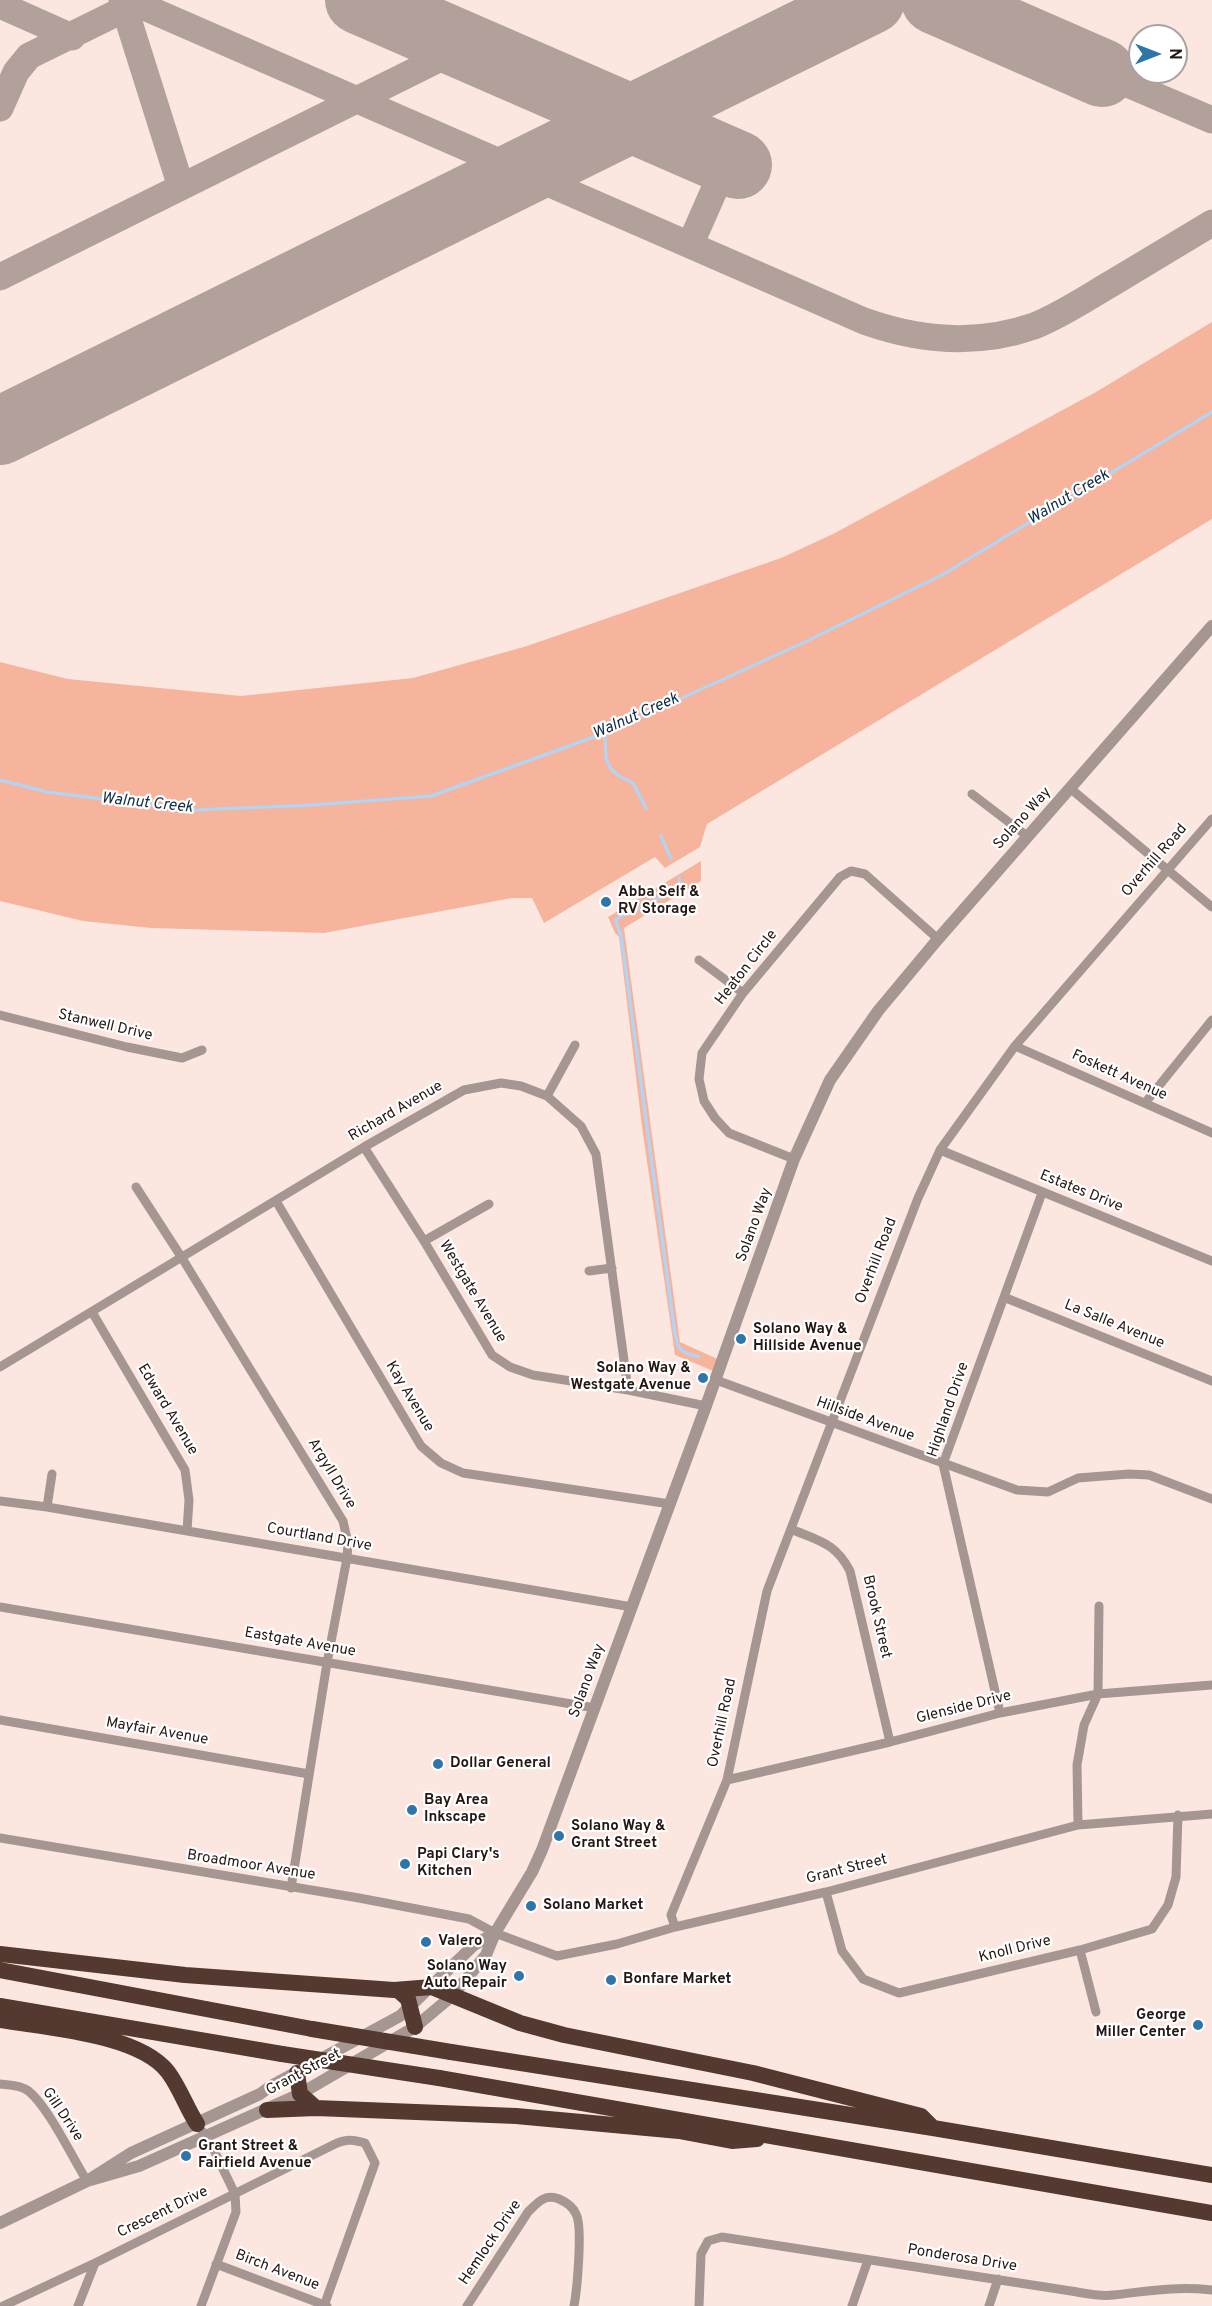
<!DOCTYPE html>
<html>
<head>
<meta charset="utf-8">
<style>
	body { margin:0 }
	#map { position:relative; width:1212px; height:2306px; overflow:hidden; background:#fce7e0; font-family:Overpass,sans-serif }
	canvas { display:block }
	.north { position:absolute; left:1128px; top:24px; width:60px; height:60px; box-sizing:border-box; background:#fff; border:2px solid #a7a3a1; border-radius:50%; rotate:90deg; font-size:16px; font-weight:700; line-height:24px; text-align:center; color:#241815 }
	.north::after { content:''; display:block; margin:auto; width:21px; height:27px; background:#2e75a9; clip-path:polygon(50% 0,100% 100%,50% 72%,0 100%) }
</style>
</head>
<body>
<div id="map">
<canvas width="1212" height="2306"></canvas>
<div class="north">N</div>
</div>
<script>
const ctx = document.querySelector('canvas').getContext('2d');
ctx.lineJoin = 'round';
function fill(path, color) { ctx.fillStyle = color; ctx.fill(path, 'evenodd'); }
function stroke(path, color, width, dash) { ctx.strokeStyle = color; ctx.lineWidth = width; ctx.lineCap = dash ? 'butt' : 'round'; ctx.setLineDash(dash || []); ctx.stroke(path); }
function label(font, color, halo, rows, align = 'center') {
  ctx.font = font + ' Overpass,sans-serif'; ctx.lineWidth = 4.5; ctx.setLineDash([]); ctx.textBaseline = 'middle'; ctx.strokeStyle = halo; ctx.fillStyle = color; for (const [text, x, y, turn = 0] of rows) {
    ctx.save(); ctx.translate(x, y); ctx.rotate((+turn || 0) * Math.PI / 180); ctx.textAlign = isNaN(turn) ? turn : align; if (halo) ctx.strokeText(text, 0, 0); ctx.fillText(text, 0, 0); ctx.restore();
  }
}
fill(new Path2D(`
	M1212,322V519L707,824L700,847L665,868L655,857L544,923L532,898H512L324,933L151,928L83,921L0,901V662L68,679L241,696L413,678L527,646L781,558L833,534L1096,392Z
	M701,861V881L624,928L680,1342L722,1361L718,1373L675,1355L642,1127L619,937L615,933L608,917Z`), '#f7b49d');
stroke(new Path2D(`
	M605,733L606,759L611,769L619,776L633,783L646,808
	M0,780L47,792L192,810L313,805L431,796L605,733L807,641L942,575L1212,412
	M661,836L671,859
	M679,878L680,886L664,896L616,919L617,925L621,935L675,1334C679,1352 681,1352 699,1357`), '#add7fa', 3);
stroke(new Path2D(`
	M122,0L181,187
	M128,0L864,321C920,341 977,346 1034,326C1062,315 1088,297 1114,282C1147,262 1179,243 1212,223
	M0,5L72,37
	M1102,73L1212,120
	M0,108L16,72L29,56L139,2
	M690,245L727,161
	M0,277L465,46`), '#b2a09a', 27);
stroke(new Path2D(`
	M359,0L738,165
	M935,0L1102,73
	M0,431L871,0`), '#b2a09a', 68);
stroke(new Path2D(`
	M1071,789L1212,907
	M972,794L1027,836
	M699,960L743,993
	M0,1015L127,1047L182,1058L202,1050
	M1015,1046L1212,1133
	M547,1096L575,1045
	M1145,1103L1212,1020
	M364,1147L424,1241L492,1355L510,1367L533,1375L628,1390L706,1406
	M940,1150L1212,1261
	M794,1159L729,1133L715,1118L704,1101L699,1079L702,1053L743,993L840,877L851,871L865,874L938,939
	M136,1187L182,1258L343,1521L348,1543L347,1558L327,1663L291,1888
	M276,1201L421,1446L441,1463L463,1473L670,1504
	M424,1241L489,1204
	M589,1271L612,1268
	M1006,1298L1212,1381
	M92,1312L185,1470L189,1500L187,1531
	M0,1367L364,1147L464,1090L501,1083L521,1086L547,1096L581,1126L596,1154L628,1390
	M716,1380L1017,1490L1048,1492L1078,1478L1129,1474L1149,1475L1212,1499
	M0,1501L47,1507L632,1607
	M47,1507L52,1474
	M791,1529C819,1541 836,1543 850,1571L890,1742
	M0,1607L595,1708
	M1000,1713L943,1464L1042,1193
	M0,1720L309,1774
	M727,1780L890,1742L1000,1713L1098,1694L1212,1685
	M1078,1825L1077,1765L1084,1725L1098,1694L1099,1606
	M0,1838L359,1898L469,1919L495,1933L557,1956L617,1944L675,1927L826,1892L1078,1825L1212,1814
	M826,1892L842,1951L863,1979L899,1993L1080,1950L1152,1929L1168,1905L1176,1877L1178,1815
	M675,1927L671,1915L727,1780L767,1591L918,1198L940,1150L1015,1046L1212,819
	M1080,1950L1096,2012
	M0,2084C9,2085 20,2085 27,2090C47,2104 73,2159 87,2181
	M216,2264L327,2306
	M3,2306L95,2263
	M78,2306L95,2263L333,2145C345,2139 352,2139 365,2143L375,2163L324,2306
	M201,2306L236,2212L235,2194L212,2146L202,2131
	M467,2306L528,2212C537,2203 545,2193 559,2199C566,2202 573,2207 576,2214C583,2226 577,2290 574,2306
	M699,2306L701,2254L708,2241L722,2237L1071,2291C1084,2293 1100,2297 1113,2295C1150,2291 1174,2286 1212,2290
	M852,2306L868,2260
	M989,2306L998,2279`), '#a59692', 9);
stroke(new Path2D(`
	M87,2181L139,2166L300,2094L415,2027L452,1996L486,1955L495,1933L532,1872L542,1850L706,1406L794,1159L830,1080L878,1011L938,939L1212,626
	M0,2223L87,2181L131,2153L260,2094L271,2086L400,2016L474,1945L495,1933`), '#a59692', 12);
stroke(new Path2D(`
	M0,1954L185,1975L394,1990L432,1987L520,2023L564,2035L753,2073L921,2116L933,2128
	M0,1970L312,2029
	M398,1990L408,1999L415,2027
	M0,2006L282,2054
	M0,2020C46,2028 139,2034 168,2072C180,2088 186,2107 197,2124
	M451,2052L933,2128L1212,2175
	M297,2073L300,2094L316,2108
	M439,2078L1212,2213
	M267,2110L316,2108L516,2116L679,2131L732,2141L757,2139`), '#533930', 16);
stroke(new Path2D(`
	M312,2029L451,2052
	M282,2054L439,2078`), '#533930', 16);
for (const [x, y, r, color] of [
	[606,902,6,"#2e75a9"],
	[741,1339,6,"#2e75a9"],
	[703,1378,6,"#2e75a9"],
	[438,1764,6,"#2e75a9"],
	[412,1810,6,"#2e75a9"],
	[559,1836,6,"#2e75a9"],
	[405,1864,6,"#2e75a9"],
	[531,1906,6,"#2e75a9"],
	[426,1942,6,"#2e75a9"],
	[519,1976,6,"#2e75a9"],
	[611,1980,6,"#2e75a9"],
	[1198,2025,6,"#2e75a9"],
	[186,2156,6,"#2e75a9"]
]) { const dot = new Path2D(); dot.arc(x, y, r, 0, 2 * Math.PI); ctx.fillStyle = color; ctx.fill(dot); stroke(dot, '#fff', 2); }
label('15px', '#241815', '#fff', [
	["Solano Way",1023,819,-48],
	["Overhill Road",1155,861,-49],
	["Heaton Circle",747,968,-52],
	["Stanwell Drive",105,1026,13],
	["Foskett Avenue",1119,1076,24],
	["Richard Avenue",396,1112,-30],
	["Estates Drive",1081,1192,22],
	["Solano Way",755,1225,-70],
	["Overhill Road",877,1261,-69],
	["Westgate Avenue",472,1292,59],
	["La Salle Avenue",1114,1325,22],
	["Kay Avenue",409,1397,59],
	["Edward Avenue",167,1410,59],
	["Highland Drive",949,1410,-71],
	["Hillside Avenue",865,1420,20],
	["Argyll Drive",331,1474,59],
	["Courtland Drive",319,1538,10],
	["Brook Street",876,1617,77],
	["Eastgate Avenue",300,1643,10],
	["Solano Way",588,1681,-70],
	["Glenside Drive",964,1708,-14],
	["Overhill Road",723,1723,-78],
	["Mayfair Avenue",157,1732,10],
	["Broadmoor Avenue",251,1866,9],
	["Grant Street",847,1870,-14],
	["Knoll Drive",1015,1950,-14],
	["Grant Street",304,2073,-28],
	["Gill Drive",62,2115,56],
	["Crescent Drive",163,2213,-26],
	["Hemlock Drive",491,2243,-56],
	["Ponderosa Drive",962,2259,9],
	["Birch Avenue",277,2271,21]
]);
label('bold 15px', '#241815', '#fff', [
	["Abba Self &",618,893],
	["RV Storage",618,910],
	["Solano Way &",753,1330],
	["Hillside Avenue",753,1347],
	["Solano Way &",691,1369,"right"],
	["Westgate Avenue",691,1386,"right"],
	["Dollar General",450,1764],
	["Bay Area",424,1801],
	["Inkscape",424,1818],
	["Solano Way &",571,1827],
	["Grant Street",571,1844],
	["Papi Clary's",417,1855],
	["Kitchen",417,1872],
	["Solano Market",543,1906],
	["Valero",438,1942],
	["Solano Way",507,1967,"right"],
	["Auto Repair",507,1984,"right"],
	["Bonfare Market",623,1980],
	["George",1186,2016,"right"],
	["Miller Center",1186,2033,"right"],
	["Grant Street &",198,2147],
	["Fairfield Avenue",198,2164]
], 'left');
label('italic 16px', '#0d2c44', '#fff', [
	["Walnut Creek",1069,498,-31],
	["Walnut Creek",636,717,-24],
	["Walnut Creek",147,804,6]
]);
</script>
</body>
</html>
